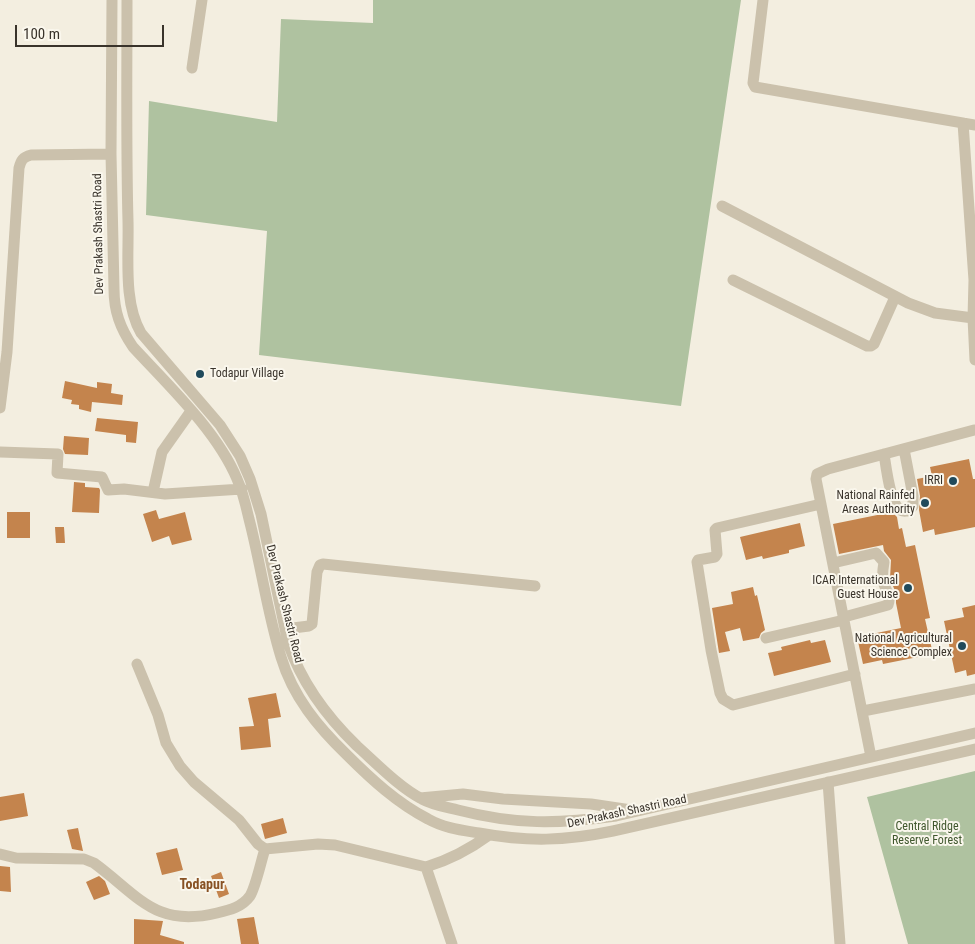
<!DOCTYPE html>
<html>
<head>
<meta charset="utf-8">
<style>
	body { margin:0 }
	#map { position:relative; width:975px; height:944px; overflow:hidden; background:#f3eee0; font-family:"Roboto Condensed",sans-serif }
	canvas { display:block }
	.scale { position:absolute; left:15px; top:25px; width:149px; height:22px; box-sizing:border-box; border:2px solid #39332b; border-top:0; padding-left:6px; font-size:15px; line-height:18px; white-space:nowrap; color:#39332b; -webkit-text-stroke:4px #faf7ed; paint-order:stroke }
</style>
</head>
<body>
<div id="map">
<canvas width="975" height="944"></canvas>
<div class="scale">100 m</div>
</div>
<script>
const ctx = document.querySelector('canvas').getContext('2d');
ctx.lineJoin = 'round';
function fill(path, color) { ctx.fillStyle = color; ctx.fill(path, 'evenodd'); }
function stroke(path, color, width, dash) { ctx.strokeStyle = color; ctx.lineWidth = width; ctx.lineCap = dash ? 'butt' : 'round'; ctx.setLineDash(dash || []); ctx.stroke(path); }
function label(font, color, halo, rows, align = 'center') {
  ctx.font = font + ' "Roboto Condensed",sans-serif'; ctx.lineWidth = 4; ctx.setLineDash([]); ctx.textBaseline = 'middle'; ctx.strokeStyle = halo; ctx.fillStyle = color; for (const [text, x, y, turn = 0] of rows) {
    ctx.save(); ctx.translate(x, y); ctx.rotate((+turn || 0) * Math.PI / 180); ctx.textAlign = isNaN(turn) ? turn : align; if (halo) ctx.strokeText(text, 0, 0); ctx.fillText(text, 0, 0); ctx.restore();
  }
}
fill(new Path2D(`
	M373,0H741L681,406L259,355L267,231L146,215L149,101L277,122L281,19L373,23Z
	M975,771V944H908L867,797Z`), '#afc2a0');
fill(new Path2D(`
	M65,381L97,388V382L112,384L111,393L123,395L122,405L92,402L91,412L79,409V405L71,404L72,400L62,398Z
	M97,418L138,422L136,443L126,442V435L95,431Z
	M64,436L89,438L88,455L65,454L63,449Z
	M969,459L973,479H975V527L935,535L934,529L923,532L919,510L920,496L917,479L932,476L930,467Z
	M74,482L85,483V487L99,488L100,490L99,513L72,512Z
	M156,510L159,519L185,512L192,540L172,545L169,536L152,542L143,514Z
	M7,512H30V538H7Z
	M892,512L897,517L899,529L902,528L906,547L915,545L930,618L925,619L933,654L883,664L882,660L863,664L857,637L901,628L896,603V593L890,579L891,560L884,551L883,545L839,554L833,524Z
	M800,523L805,546L789,550V553L763,559L762,556L746,560L740,537Z
	M55,527H64L65,543H56Z
	M753,587L755,596L757,595L765,630L761,633L759,638L743,641L740,628L725,632L730,651L719,653L712,608L733,604L731,592Z
	M975,605V674L967,676L966,670L955,673L944,621L964,617L962,608Z
	M810,640L811,643L825,640L831,662L774,676L768,653L782,650L781,647Z
	M276,693L281,717L268,719L271,747L241,750L239,727L254,726L248,698Z
	M24,793L28,816L0,821V797Z
	M283,818L287,833L265,839L261,824Z
	M78,828L83,851L72,849L67,830Z
	M177,848L183,870L162,875L156,853Z
	M0,866L10,867L11,892L0,891Z
	M221,872L229,894L219,898L211,876Z
	M99,876L105,881L110,894L94,900L86,882Z
	M254,917L259,944H241L237,919Z
	M134,919L163,921L160,935L184,942V944H134Z`), '#c4844d');
stroke(new Path2D(`
	M112,0L111,154L114,289C114,311 120,328 133,347C168,385 217,431 237,479C243,492 246,506 249,519C261,565 267,612 281,657C293,697 318,727 347,755C371,779 397,803 428,819C444,828 461,830 479,833C528,842 565,841 613,831L975,749
	M127,0C127,74 126,147 128,221C129,256 123,302 141,333L220,425L240,456L250,479L261,514L288,643C302,684 326,716 357,746C376,763 399,787 422,799C433,805 446,807 458,810C516,825 558,824 616,816L975,733
	M763,0L753,83L755,87L975,125
	M192,68L202,0
	M963,123L974,280L973,318L975,360
	M722,206L908,303L935,313L973,318
	M733,280L867,346H871L874,344L895,297
	M0,408L7,352L19,168C21,160 23,157 31,155L111,154
	M0,452L58,454L57,473L102,477L108,490L124,489L165,494L242,489
	M884,454C886,466 890,503 900,510C903,512 905,511 908,511L913,506V496L904,449
	M153,492L162,452L191,411
	M821,504L717,528L715,530L717,554L715,557L698,560L697,562L711,650L720,693L723,699L733,705L855,674
	M833,563L876,553L884,562C883,568 882,574 883,580C884,590 892,594 888,605L844,617
	M285,629L309,626L312,624L317,572L320,565L323,564L535,586
	M766,638L844,620
	M137,664L158,715L166,743L180,766L194,782L239,820L258,844L265,849L318,844L335,845L426,867C449,860 470,849 489,835
	M863,711L975,689
	M871,757L816,479L817,474L828,469L974,430
	M828,782L840,944
	M420,798L463,794L503,799L591,804L631,810
	M0,854L16,858L84,859L94,863C139,896 155,928 217,913C230,910 242,907 250,896C256,886 261,861 265,849
	M426,867L452,944`), '#cbc1ac', 11);
for (const [x, y, r, color] of [
	[200,374,5,"#204a5b"],
	[953,481,5,"#204a5b"],
	[925,503,5,"#204a5b"],
	[908,588,5,"#204a5b"],
	[962,646,5,"#204a5b"]
]) { const dot = new Path2D(); dot.arc(x, y, r, 0, 2 * Math.PI); ctx.fillStyle = color; ctx.fill(dot); stroke(dot, '#faf7ed', 2); }
label('12px', '#39332b', '#faf7ed', [
	["Dev Prakash Shastri Road",99,234,-91],
	["Dev Prakash Shastri Road",284,604,76],
	["Dev Prakash Shastri Road",627,812,-12]
]);
label('12px', '#39332b', '#faf7ed', [
	["Todapur Village",210,374,"left"],
	["IRRI",943,481],
	["National Rainfed",915,496],
	["Areas Authority",915,510],
	["ICAR International",898,581],
	["Guest House",898,595],
	["National Agricultural",952,639],
	["Science Complex",952,653]
], 'right');
label('12px', '#40582e', '#faf7ed', [
	["Central Ridge",927,827],
	["Reserve Forest",927,841]
]);
label('bold 14px', '#885224', '#faf7ed', [
	["Todapur",202,885]
]);
</script>
</body>
</html>
